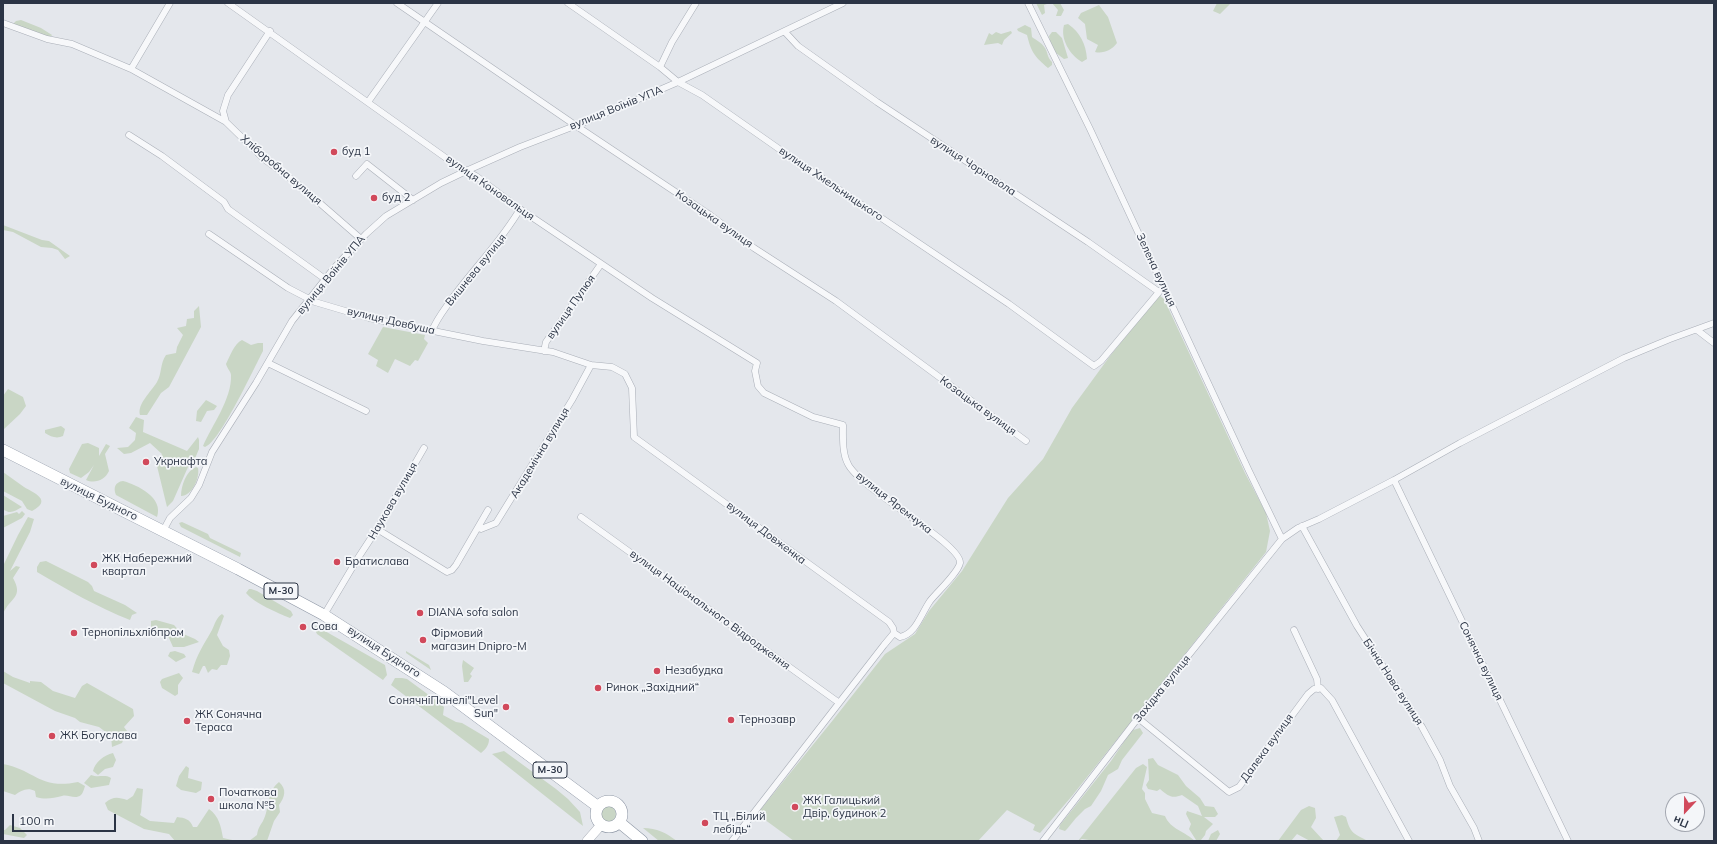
<!DOCTYPE html>
<html>
<head>
<meta charset="utf-8">
<style>
	body { margin:0 }
	#map { position:relative; width:1717px; height:844px; overflow:hidden; background:#e4e7ec; font-family:Mulish,sans-serif }
	canvas { display:block }
	.frame { position:absolute; inset:0; border:4px solid #2b3445; pointer-events:none }
	.north { position:absolute; left:1665px; top:792px; width:40px; height:40px; box-sizing:border-box; background:#f4f6f9; border:1px solid #a4a8b1; border-radius:50%; rotate:202deg; font-size:11px; font-weight:700; line-height:16px; text-align:center; color:#2b3445 }
	.north::after { content:''; display:block; margin:auto; width:14px; height:18px; background:#d1495b; clip-path:polygon(50% 0,100% 100%,50% 72%,0 100%) }
	.scale { position:absolute; left:12px; top:814px; width:104px; height:18px; box-sizing:border-box; border:2px solid #2b3445; border-top:0; padding-left:5px; font-size:12px; line-height:14px; white-space:nowrap; color:#2b3445; -webkit-text-stroke:3px #f4f6f9; paint-order:stroke }
</style>
</head>
<body>
<div id="map">
<canvas width="1717" height="844"></canvas>
<div class="frame"></div>
<div class="north">Пн</div>
<div class="scale">100 m</div>
</div>
<script>
const ctx = document.querySelector('canvas').getContext('2d');
ctx.lineJoin = 'round';
function fill(path, color) { ctx.fillStyle = color; ctx.fill(path, 'evenodd'); }
function stroke(path, color, width, dash) { ctx.strokeStyle = color; ctx.lineWidth = width; ctx.lineCap = dash ? 'butt' : 'round'; ctx.setLineDash(dash || []); ctx.stroke(path); }
function label(font, color, halo, rows, align = 'center') {
  ctx.font = font + ' Mulish,sans-serif'; ctx.lineWidth = 3.5; ctx.setLineDash([]); ctx.textBaseline = 'middle'; ctx.strokeStyle = halo; ctx.fillStyle = color; for (const [text, x, y, turn = 0] of rows) {
    ctx.save(); ctx.translate(x, y); ctx.rotate((+turn || 0) * Math.PI / 180); ctx.textAlign = isNaN(turn) ? turn : align; if (halo) ctx.strokeText(text, 0, 0); ctx.fillText(text, 0, 0); ctx.restore();
  }
}
fill(new Path2D(`
	M1036,3H1050L1044,5L1045,13L1042,15Z
	M1052,3H1060L1064,10L1061,16H1056L1058,10Z
	M1217,3H1231L1220,14L1213,11Z
	M1099,5L1108,17L1117,43C1112,50 1103,54 1095,52L1098,45L1087,39L1085,24L1078,18L1081,13Z
	M21,20L41,28L52,35L50,38L13,24L16,21Z
	M1068,24C1080,32 1086,44 1087,59L1082,62C1070,55 1060,39 1064,25Z
	M1025,25L1031,28L1032,37C1036,40 1042,43 1045,48C1048,53 1047,57 1052,62V65L1048,68C1035,57 1031,52 1027,35L1018,31L1017,29Z
	M1011,31L1012,33L1004,40L1002,45L998,43L984,45L989,33L992,35L996,32L1001,34Z
	M1052,32H1056L1062,38L1068,58L1064,59L1052,50L1049,36Z
	M3,225L42,240L49,241L70,256L65,259L58,250L52,248L41,247L13,232L3,230Z
	M1159,295L1164,299L1245,473L1266,513L1270,531L1266,552L1072,796L1040,833L1033,830L1035,825L1007,810L978,841H794L757,814L833,720L885,654L915,634L929,611L962,571L1008,498L1043,459L1072,408L1110,356Z
	M199,306L201,327L169,387L161,393L147,415H140C137,404 151,392 157,382C162,374 160,363 166,355L176,353L177,347L183,335L177,328L186,326L187,319L194,318V311Z
	M383,327L425,335L424,339L428,343L418,361L415,360L410,366L395,359L388,373L376,366L378,360L368,354Z
	M242,340L251,345L258,343H263V351C254,368 220,442 205,447L203,446C212,425 232,399 231,375C231,372 227,368 226,364C230,356 234,344 242,340Z
	M8,389L23,397L26,406L20,414L3,430V396Z
	M206,400L217,406L214,410L207,411L201,422L196,421L197,411Z
	M136,417L144,420L143,432L187,451L198,437L199,440V449L193,463L188,467L173,501L167,507L157,466L162,454L150,443L131,453L124,454L117,448L128,447L135,440L136,433L129,428Z
	M61,426L65,429L63,436C57,439 51,437 45,433V430Z
	M88,443L99,448V456L106,444L110,446L105,454L109,471C105,480 95,484 86,480L94,465L89,472L81,478L70,473L69,469L82,444Z
	M196,467L198,468C200,478 192,496 181,496C181,486 186,471 196,467Z
	M3,472C10,477 17,482 24,487C34,493 53,500 32,511L27,509L22,501L3,491Z
	M123,481C138,485 164,498 157,517L116,495C113,488 115,482 123,481Z
	M3,495L22,507C15,511 10,515 3,509Z
	M22,511L25,514L22,518L3,528V516L17,512L19,514Z
	M28,517L34,519L30,532L10,571L16,566L20,567L13,578C24,598 10,597 3,614V566L18,535Z
	M182,522L208,534L210,538L241,553L240,557L181,527L179,523Z
	M46,561L88,582L92,586L94,591L125,605L137,613L132,615L130,620C97,607 68,590 37,572V567L40,562Z
	M249,589H251L257,591L291,611L293,615L290,618C278,613 254,603 246,593Z
	M222,614L224,616L217,635L223,646L229,650L230,656L227,665H221L217,670L212,669L208,673L205,666H203L199,674L192,672C197,654 203,646 212,630C215,624 216,618 222,614Z
	M156,620L174,625L181,633L195,639L199,642L184,647H173L169,638L159,634L151,627V621Z
	M316,626L385,665L387,675L383,680L317,634L314,628Z
	M175,651L184,654L186,657L176,662L168,656L170,652Z
	M406,651L429,665L431,670L406,653Z
	M463,660L474,668L470,674L472,676L468,682H464L462,666Z
	M3,671L13,677L30,683V681L41,682L53,691L75,698L82,686L87,683L133,709L134,716L124,727L127,731L122,743L112,747L111,736L99,727L80,722L75,718L55,711L3,683Z
	M179,673L183,678L178,685V694L175,696L162,688L160,682L162,679Z
	M395,678H402L407,679L441,704L444,707L443,715L456,722L462,723L489,739C489,745 486,749 481,753L391,685Z
	M1140,728L1143,733L1122,760L1118,769L1108,775L1101,791L1091,806L1085,809L1076,818L1067,829L1065,831L1059,829L1060,825L1111,761L1130,733L1133,730Z
	M504,751L556,789L568,799L580,812L583,826L492,754Z
	M113,753L116,760L113,767L105,769L98,775L93,771C95,762 104,755 113,753Z
	M1153,758L1158,765L1178,775L1186,786L1200,798L1205,806L1214,807L1218,814L1215,817H1204L1213,824L1206,831L1205,835L1201,840H1196L1189,829L1191,824L1186,814L1187,811L1202,816L1198,806L1182,795C1172,799 1168,796 1160,789L1157,791L1148,789L1146,785L1149,780L1148,759Z
	M3,764C35,770 40,790 78,782L85,786C84,789 83,793 81,795C75,800 68,794 62,796C53,798 46,800 36,797L35,791C28,787 21,790 15,795L3,791Z
	M1143,764L1147,767L1142,789L1145,793V799L1152,813L1165,816C1170,829 1186,832 1195,841H1096L1082,839L1078,841L1136,768Z
	M186,766L189,768L188,778L202,782L201,790L196,793L181,790L176,786L179,776Z
	M91,775C98,778 105,774 111,778L109,785L91,788L84,783Z
	M279,782C287,789 285,797 279,805L280,812L274,821L267,841H249L257,835C258,828 260,826 263,821C270,808 266,792 279,782Z
	M137,788L143,789L141,812L140,815L150,821L174,823L177,817C185,818 190,819 193,827H197L209,809C219,816 221,827 223,838L237,841H175L169,834L144,829L108,810L105,803C113,796 118,797 127,800L133,796Z
	M1309,806L1315,808L1316,818L1311,827L1324,841H1310L1297,834L1291,841H1278L1301,810Z
	M600 814a8 8 0 1 1 16 0a8 8 0 1 1-16 0Z
	M1342,815L1346,817C1350,833 1354,834 1368,841H1336L1340,835L1334,817Z
	M10,825L20,828L27,835L24,838L3,834V830H5Z
	M643,828C657,828 666,833 677,841H659Z
	M1218,830L1220,834L1216,841H1208L1211,834Z`), '#c9d6c5');
const street = new Path2D(`
	M228,3L453,163L476,176L520,209L652,298L757,363L755,371L758,386L764,393L813,417L843,425C843,437 842,453 848,464C860,489 962,544 960,563C958,573 937,592 930,601C921,614 916,634 900,637L894,633L884,645L732,841
	M397,3L575,125L710,215L754,248L836,301L1026,441
	M568,3L660,67L678,82L702,95L782,151L1009,304L1094,366L1101,361L1159,292
	M1028,3L1090,129L1249,471L1282,539
	M3,23L47,39L72,44L131,69L170,3
	M270,31L228,95L223,111L226,122L264,159L299,185L361,239
	M785,32L798,46L877,102L1088,242L1159,292L1161,290
	M660,67L672,42L696,3
	M131,69L226,122
	M368,102L438,3
	M129,135L162,156L224,202L228,209L325,279
	M356,176L367,164L413,200
	M209,234L288,288L315,302L369,318L483,341L553,352L591,365L612,367L625,374L632,388L634,437L889,622L893,628L894,633
	M1697,330L1714,343
	M432,331C436,320 444,310 451,300C473,269 501,242 520,209
	M544,351L546,342L601,264
	M268,363L366,411
	M1394,480L1568,841
	M581,517L838,702
	M1302,526L1357,626L1422,727L1440,760L1450,786L1474,828L1479,841
	M478,528L481,529L496,523L572,400L591,365
	M377,529L447,572L452,570L456,565L488,510
	M163,531L170,518L191,498L199,485L212,452L256,383L292,321L334,268L366,234L386,216L441,183L466,171L520,147L585,122L678,82L843,3
	M324,615L358,558L377,529L424,448
	M1294,630L1317,679L1318,689
	M1138,718L1229,792L1239,787L1308,694L1314,689L1321,688L1332,700L1409,841
	M1043,841L1138,718L1282,539L1298,528L1319,519L1394,480L1460,443L1624,358L1670,339L1714,323`);
const secondary = new Path2D(`
	M587,841L601,825`);
const highway = new Path2D(`
	M3,450L238,569L324,615L444,692L597,806
	M596 814a13 13 0 1 1 26 0a13 13 0 1 1-26 0Z
	M619,822L642,841`);
stroke(street, '#a9aeb7', 7);
stroke(secondary, '#a9aeb7', 10);
stroke(highway, '#8b94a3', 12);
stroke(street, '#f7f8fa', 6);
stroke(secondary, '#fff', 9);
stroke(highway, '#fff', 11);
for (const [x, y, r, color] of [
	[334,152,4,"#d1495b"],
	[374,198,4,"#d1495b"],
	[146,462,4,"#d1495b"],
	[337,562,4,"#d1495b"],
	[94,565,4,"#d1495b"],
	[420,613,4,"#d1495b"],
	[303,627,4,"#d1495b"],
	[74,633,4,"#d1495b"],
	[423,640,4,"#d1495b"],
	[657,671,4,"#d1495b"],
	[598,688,4,"#d1495b"],
	[506,707,4,"#d1495b"],
	[731,720,4,"#d1495b"],
	[187,721,4,"#d1495b"],
	[52,736,4,"#d1495b"],
	[211,799,4,"#d1495b"],
	[795,807,4,"#d1495b"],
	[705,823,4,"#d1495b"]
]) { const dot = new Path2D(); dot.arc(x, y, r, 0, 2 * Math.PI); ctx.fillStyle = color; ctx.fill(dot); stroke(dot, '#f4f6f9', 1.5); }
for (const [x, y, w] of [
	[281,591,34],
	[550,770,34]
]) { const box = new Path2D(); box.roundRect(x - w / 2, y - 8, w, 16, 3); ctx.fillStyle = '#f4f6f9'; ctx.fill(box); stroke(box, '#2b3445', 1); }
label('bold 10px', '#2b3445', null, [
	["М-30",281,591],
	["М-30",550,770]
]);
label('11px', '#2b3445', '#f4f6f9', [
	["вулиця Воїнів УПА",616,108,-22],
	["вулиця Чорновола",973,166,33],
	["Хліборобна вулиця",281,170,40],
	["вулиця Хмельницького",831,184,34],
	["вулиця Коновальця",490,188,35],
	["Козацька вулиця",714,219,35],
	["Вишнева вулиця",476,270,-51],
	["Зелена вулиця",1156,270,65],
	["вулиця Воїнів УПА",331,275,-50],
	["вулиця Пулюя",571,307,-55],
	["вулиця Довбуша",391,321,13],
	["Козацька вулиця",978,406,36],
	["Академічна вулиця",540,453,-59],
	["вулиця Будного",99,499,26],
	["Наукова вулиця",393,501,-60],
	["вулиця Яремчука",894,503,38],
	["вулиця Довженка",766,533,37],
	["вулиця Національного Відродження",710,610,36],
	["вулиця Будного",384,652,33],
	["Сонячна вулиця",1481,661,64],
	["Бічна Нова вулиця",1393,682,57],
	["Західна вулиця",1162,689,-51],
	["Далека вулиця",1267,748,-54]
]);
label('11px', '#2b3445', '#f4f6f9', [
	["буд 1",342,152],
	["буд 2",382,198],
	["Укрнафта",154,462],
	["ЖК Набережний",102,559],
	["квартал",102,572],
	["Братислава",345,562],
	["DIANA sofa salon",428,613],
	["Сова",311,627],
	["Тернопільхлібпром",82,633],
	["Фірмовий",431,634],
	["магазин Dnipro-M",431,647],
	["Незабудка",665,671],
	["Ринок „Західний“",606,688],
	["СонячніПанелі\"Level",498,701,"right"],
	["Sun\"",498,714,"right"],
	["ЖК Сонячна",195,715],
	["Тераса",195,728],
	["Тернозавр",739,720],
	["ЖК Богуслава",60,736],
	["Початкова",219,793],
	["школа №5",219,806],
	["ЖК Галицький",803,801],
	["Двір, будинок 2",803,814],
	["ТЦ „Білий",713,817],
	["лебідь“",713,830]
], 'left');
</script>
</body>
</html>
